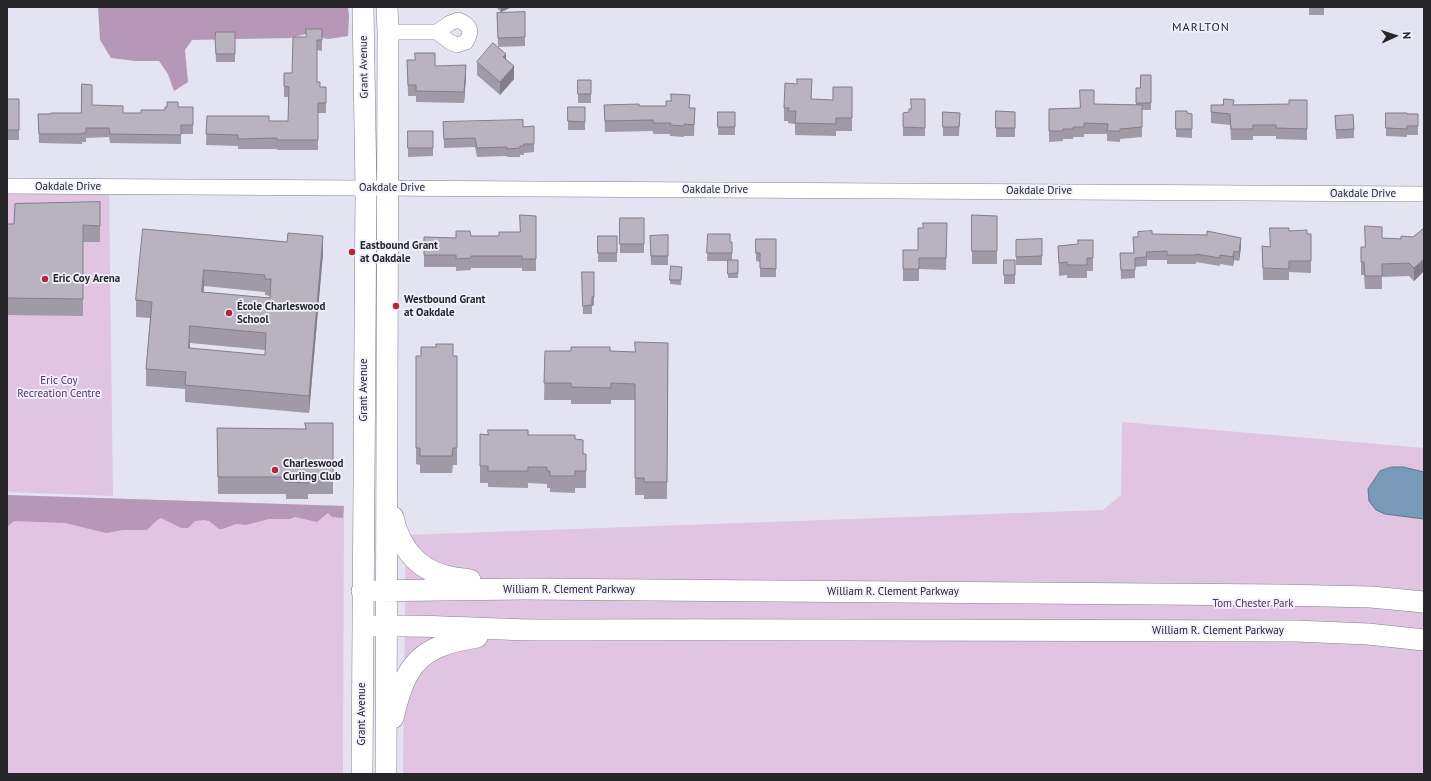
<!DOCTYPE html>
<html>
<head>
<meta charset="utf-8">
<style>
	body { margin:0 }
	#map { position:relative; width:1431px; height:781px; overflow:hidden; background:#e3e3f1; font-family:"PT Sans",sans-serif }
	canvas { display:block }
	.frame { position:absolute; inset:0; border:8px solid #25252a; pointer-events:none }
	.north { position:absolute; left:1375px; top:16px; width:40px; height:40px; -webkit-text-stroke:3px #f0f0fe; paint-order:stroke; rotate:87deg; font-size:11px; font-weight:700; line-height:16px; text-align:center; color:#25252a }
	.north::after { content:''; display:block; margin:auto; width:14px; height:18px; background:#25252a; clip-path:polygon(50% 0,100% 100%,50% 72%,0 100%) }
</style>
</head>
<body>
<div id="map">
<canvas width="1431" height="781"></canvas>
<div class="frame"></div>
<div class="north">N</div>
</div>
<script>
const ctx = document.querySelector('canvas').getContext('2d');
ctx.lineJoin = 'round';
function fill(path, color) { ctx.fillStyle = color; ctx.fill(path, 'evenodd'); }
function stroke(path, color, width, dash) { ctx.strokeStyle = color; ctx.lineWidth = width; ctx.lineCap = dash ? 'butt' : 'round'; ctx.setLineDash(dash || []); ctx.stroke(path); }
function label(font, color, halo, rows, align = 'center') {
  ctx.font = font + ' "PT Sans",sans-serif'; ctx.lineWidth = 3.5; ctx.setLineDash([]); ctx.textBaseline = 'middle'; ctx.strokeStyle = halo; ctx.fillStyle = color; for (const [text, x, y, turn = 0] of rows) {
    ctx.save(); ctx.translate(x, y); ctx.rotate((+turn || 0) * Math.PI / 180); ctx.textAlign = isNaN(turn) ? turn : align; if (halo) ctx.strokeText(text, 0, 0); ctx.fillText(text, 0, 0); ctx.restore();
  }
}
fill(new Path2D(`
	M7,191L109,192L113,496L7,492Z
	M1122,422L1424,448V774H403L406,535L1103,510L1121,495Z
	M7,495L344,506L343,774H7Z`), '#e0c4e2');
fill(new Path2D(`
	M98,7H348L349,16L348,36L328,39L306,34L290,38L192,40L185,50L188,82L174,91L168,74L159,61H135L111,58L100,40Z
	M7,495L344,506L343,518L332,517L328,513L317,522L295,517L290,519H269L246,525L236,524L222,529H219L209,521L204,520L195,521L188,528H181L161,518L156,521L147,530H123L106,533L65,523L14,521L8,526L7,530Z`), '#b697b8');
const water = new Path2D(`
	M1392,467H1403L1424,472V519L1385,514L1376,510L1369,501L1368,489L1380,471Z`);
fill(water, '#7999b9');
stroke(water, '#60768e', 1);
const street = new Path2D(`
	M388,32H437L450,42L457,45L466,42C473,30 470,25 458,20L450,23L437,32
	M7,186L1424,194`);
const secondary = new Path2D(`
	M393,517C399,545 416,569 446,576C454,578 462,579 470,580
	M362,591L523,589L1279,595L1371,597L1424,602
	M363,626C424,624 485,630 545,630C795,629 1045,631 1295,631L1368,634L1424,640
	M393,718C397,703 400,687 408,674C422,648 451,641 477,637
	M362,774L366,188L363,7
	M386,774L388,32L387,7`);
stroke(street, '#82828f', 16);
stroke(secondary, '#82828f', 22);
stroke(street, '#fff', 15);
stroke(secondary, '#fff', 21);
fill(new Path2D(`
	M496,7H512L501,12Z
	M1309,7H1324V15H1309Z
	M525,12V46L498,47L497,13Z
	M322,29V51L317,50V82L320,87H326V113H318V150H277V149H238V146L206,145L207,116L269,121H288V97H284V73H292L306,37Z
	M235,32V62H216L215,38Z
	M407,60L435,66L466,76L464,103L416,102V96H408Z
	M477,62L514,79L500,95L477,75Z
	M1151,75V110H1142V137L1120,139V142L1107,141V134H1084V137H1073V139H1063V141L1049,142V109L1080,108L1094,104L1136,105V88H1140Z
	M578,80H591V103H578Z
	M852,87V131H836V136L795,135V124L788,123V121H784V108L812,99L833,100Z
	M7,99H19V140H7Z
	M925,99V136H903V113L909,112L911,109Z
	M1307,100V140L1276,139V136H1253V140H1231L1230,125L1211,123V105L1289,104Z
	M92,105L123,113H141L165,110L178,107H193V134H181V144L110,143L109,137L86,138V142H82V144L39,143L38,114L81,113Z
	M604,105L695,108L694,136H684V137L670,136V134H653V131L605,132Z
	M568,107H585V130H568Z
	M996,111L1015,112V137H996Z
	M1176,111L1187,113L1192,114V138L1176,137Z
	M718,112H735V135H718Z
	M943,112L960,113L959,136H943Z
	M1386,113L1418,114V135H1407V137L1386,136Z
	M1335,116L1354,129V138L1336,139Z
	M443,122L523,127L534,126V152L524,153V155H520V157H507V156L477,157L475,147L444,148Z
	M408,131H433V156L408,157Z
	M100,202V242H83V316L7,315V224H14Z
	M972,215L997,216V264H972Z
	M536,216V271H522V268H471V270L456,271V267H424V237L456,238L471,236H499L520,232Z
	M620,218H644V253H620Z
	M947,223L946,270L919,269V281H903V250H918L923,228Z
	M1424,228V271L1414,281L1409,276L1382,277V289H1365L1364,275H1361V247H1365L1382,238L1401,239L1413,237Z
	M143,229L287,242L323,253L309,413L185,402V389L146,386V369L150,318L136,317V300ZM204,286L265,292V295L270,296V298L203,292ZM190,343L265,350V355L190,349Z
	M1289,231L1307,234H1311V273L1289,272V280H1263L1262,246L1270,247Z
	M708,234L730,242H732V260H738V278H728V261H707Z
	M1152,234L1241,247L1239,261L1234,260L1233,266L1220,264V266L1196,262V264H1167V260H1147V266L1135,267V278L1121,279L1120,253H1134L1133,237H1138Z
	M668,235V265H651L650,236Z
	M598,236H617V262H598Z
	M756,239H776V277H760V262L756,261Z
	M1042,239V265H1016V240Z
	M1093,240V271H1087V278H1067V275L1059,276L1058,246L1078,244Z
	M1004,260H1015V284H1004Z
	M682,267L681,285L670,284V280Z
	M582,272H594V306H592V314H583Z
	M668,343L667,499H644V495H635V400H611V404H571V400H544L545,351L635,352Z
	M416,356H457V465H453L452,473H420V465L416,464Z
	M305,423H333V494H308V499H286V494H218L217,428L305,429Z
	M480,434L528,435L575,439L583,454H586V488H575V493L550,492V488H547V484L528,483V488L488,487V483H480Z`), '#9f9aa5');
fill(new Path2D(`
	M501,7H512L501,12Z
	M506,54V67L503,57Z
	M466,65V76L464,103V92Z
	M514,66V79L500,95V82Z
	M323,236V253L309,413V396Z
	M1241,238V247L1239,261V252Z
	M1234,251V260L1233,266V257Z
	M1424,259V271L1414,281V268Z
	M204,270V286L202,309V292Z
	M190,326V343L189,365V348Z`), '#827d86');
const building = new Path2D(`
	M525,12V37L498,38L497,13Z
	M306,29H322V40H317V82H320V87H326V103H318V140H277V138L238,139V135L206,134L207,116H269V121H288L289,87L284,86V73H292L293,37H306Z
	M216,32H235V54H216L215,38Z
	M493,43L506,54L503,57L514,66L500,82L477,62Z
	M415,53H435V66L466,65L464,92L416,91V85H408L407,60H415Z
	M1141,75H1151V103H1136V88H1140Z
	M797,79H812L811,99L833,100V87H852V118H836V124L795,123L796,111H788L789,108H784L785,83L797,84Z
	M578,80H591V94H578Z
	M82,84L92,85V105L123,106V113H141V110H165V107H167V102H178V107H193V125H181V135L110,134L109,128H86V133H82V134H39L38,114H51V113H81Z
	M1080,90H1094V104L1142,105V127L1120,129V131H1107L1108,124L1084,123V127H1073V129H1063V131H1049V109L1080,108Z
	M671,94L690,95L689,108H695L694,125L684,124V126L670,125L671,123H653V120L605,121L604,105L639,104V106H666V101H671Z
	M7,99H19V130H7Z
	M911,99H925V128L903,127V113L909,112V109H911Z
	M1224,99L1234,100L1233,105L1289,104V100H1307V129L1276,128V125H1253V129H1231L1230,114L1211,112V105H1223Z
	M568,107H585V122L568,121Z
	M996,111L1015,112V128H996Z
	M1176,111H1187V113L1192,114V129H1176Z
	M718,112H735V127H718Z
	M943,112L960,113L959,127H943Z
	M1386,113H1407V114H1418V126H1407V129L1386,128Z
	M1353,115L1354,129L1336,130L1335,116Z
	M523,120V127L534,126V144H524V146H520V148L507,149V147L477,148L475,138L444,139L443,122Z
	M408,131H433V148H408Z
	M100,202V226L83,225V299L7,298V224H14L15,204Z
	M520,215L536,216V259H522V256H471V258L456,259V255H424V237L456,238V231H470L471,236H499V232H520Z
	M972,215L997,216V251H972Z
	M620,218H644V244H620Z
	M923,223H947L946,258H919V269H903V250H918V228H923Z
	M1365,226L1382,227V238L1401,239V236L1413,237L1424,228V259L1414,268L1409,263L1382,264V276H1365L1364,262H1361V247H1365Z
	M1270,228H1289V231L1307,230V234H1311V261H1289V269L1263,268L1262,246L1270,247Z
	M143,229L287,242L288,233L323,236L309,396L185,385L186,372L146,369L152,302L136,300ZM204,270L265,275V279H271L270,298L202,292ZM190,326L266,333L265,355L189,348Z
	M1152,231V234L1207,235V231L1241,238L1239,252L1234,251L1233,257L1220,255V258L1196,254V255H1167V251L1146,252L1147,257L1135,258V270H1121L1120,253H1134L1133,237H1138V232Z
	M708,234H730V242H732V253H707Z
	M668,235V256H651L650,236Z
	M598,236H617V253H598Z
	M756,239H776V269L760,268V253H756Z
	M1042,239V256L1016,257V240Z
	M1078,240H1093V258H1087V265H1067V262L1059,263L1058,246L1078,244Z
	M728,260H738V273L728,274Z
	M1004,260H1015V275H1004Z
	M671,266L682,267L681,280H670Z
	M582,272H594V297H592V305L583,306Z
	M635,342L668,343L667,482H644V478H635V384L611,383V388L571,387V383H544L545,351H571V347H610V351L635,352Z
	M436,344H453V356H457V448H453L452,456H420V448H416V356H421V347H436Z
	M305,423H333V477H308V483L286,482V477H218L217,428L306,429Z
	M488,430H528V435H575V439L583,440V454H586V471H575V476H550V471H547V467H528V471H488V466H480V434L488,435Z`);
fill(building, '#b9b3c0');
stroke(building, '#827d86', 1);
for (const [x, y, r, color] of [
	[352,252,4,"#b62536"],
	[45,279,4,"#b62536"],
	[396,306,4,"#b62536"],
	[229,313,4,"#b62536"],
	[275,470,4,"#b62536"]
]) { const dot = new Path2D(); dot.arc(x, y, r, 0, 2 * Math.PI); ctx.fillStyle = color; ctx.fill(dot); stroke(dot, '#f0f0fe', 1.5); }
label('11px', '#25252a', '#f0f0fe', [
	["Grant Avenue",364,67,-91],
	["Oakdale Drive",68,187],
	["Oakdale Drive",392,188],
	["Oakdale Drive",715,190],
	["Oakdale Drive",1039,191],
	["Oakdale Drive",1363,194],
	["Grant Avenue",364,390,-90],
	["William R. Clement Parkway",569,590],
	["William R. Clement Parkway",893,592],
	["William R. Clement Parkway",1218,631],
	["Grant Avenue",362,714,-90]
]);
label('bold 11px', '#25252a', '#f0f0fe', [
	["Eastbound Grant",360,246],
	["at Oakdale",360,259],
	["Eric Coy Arena",53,279],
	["Westbound Grant",404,300],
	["at Oakdale",404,313],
	["École Charleswood",237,307],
	["School",237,320],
	["Charleswood",283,464],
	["Curling Club",283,477]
], 'left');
label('11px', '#582f5c', '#f0f0fe', [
	["Eric Coy",59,381],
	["Recreation Centre",59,394],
	["Tom Chester Park",1253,604]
]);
ctx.letterSpacing = '1px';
label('12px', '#25252a', '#f0f0fe', [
	["MARLTON",1201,28]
]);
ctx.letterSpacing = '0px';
</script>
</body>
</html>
